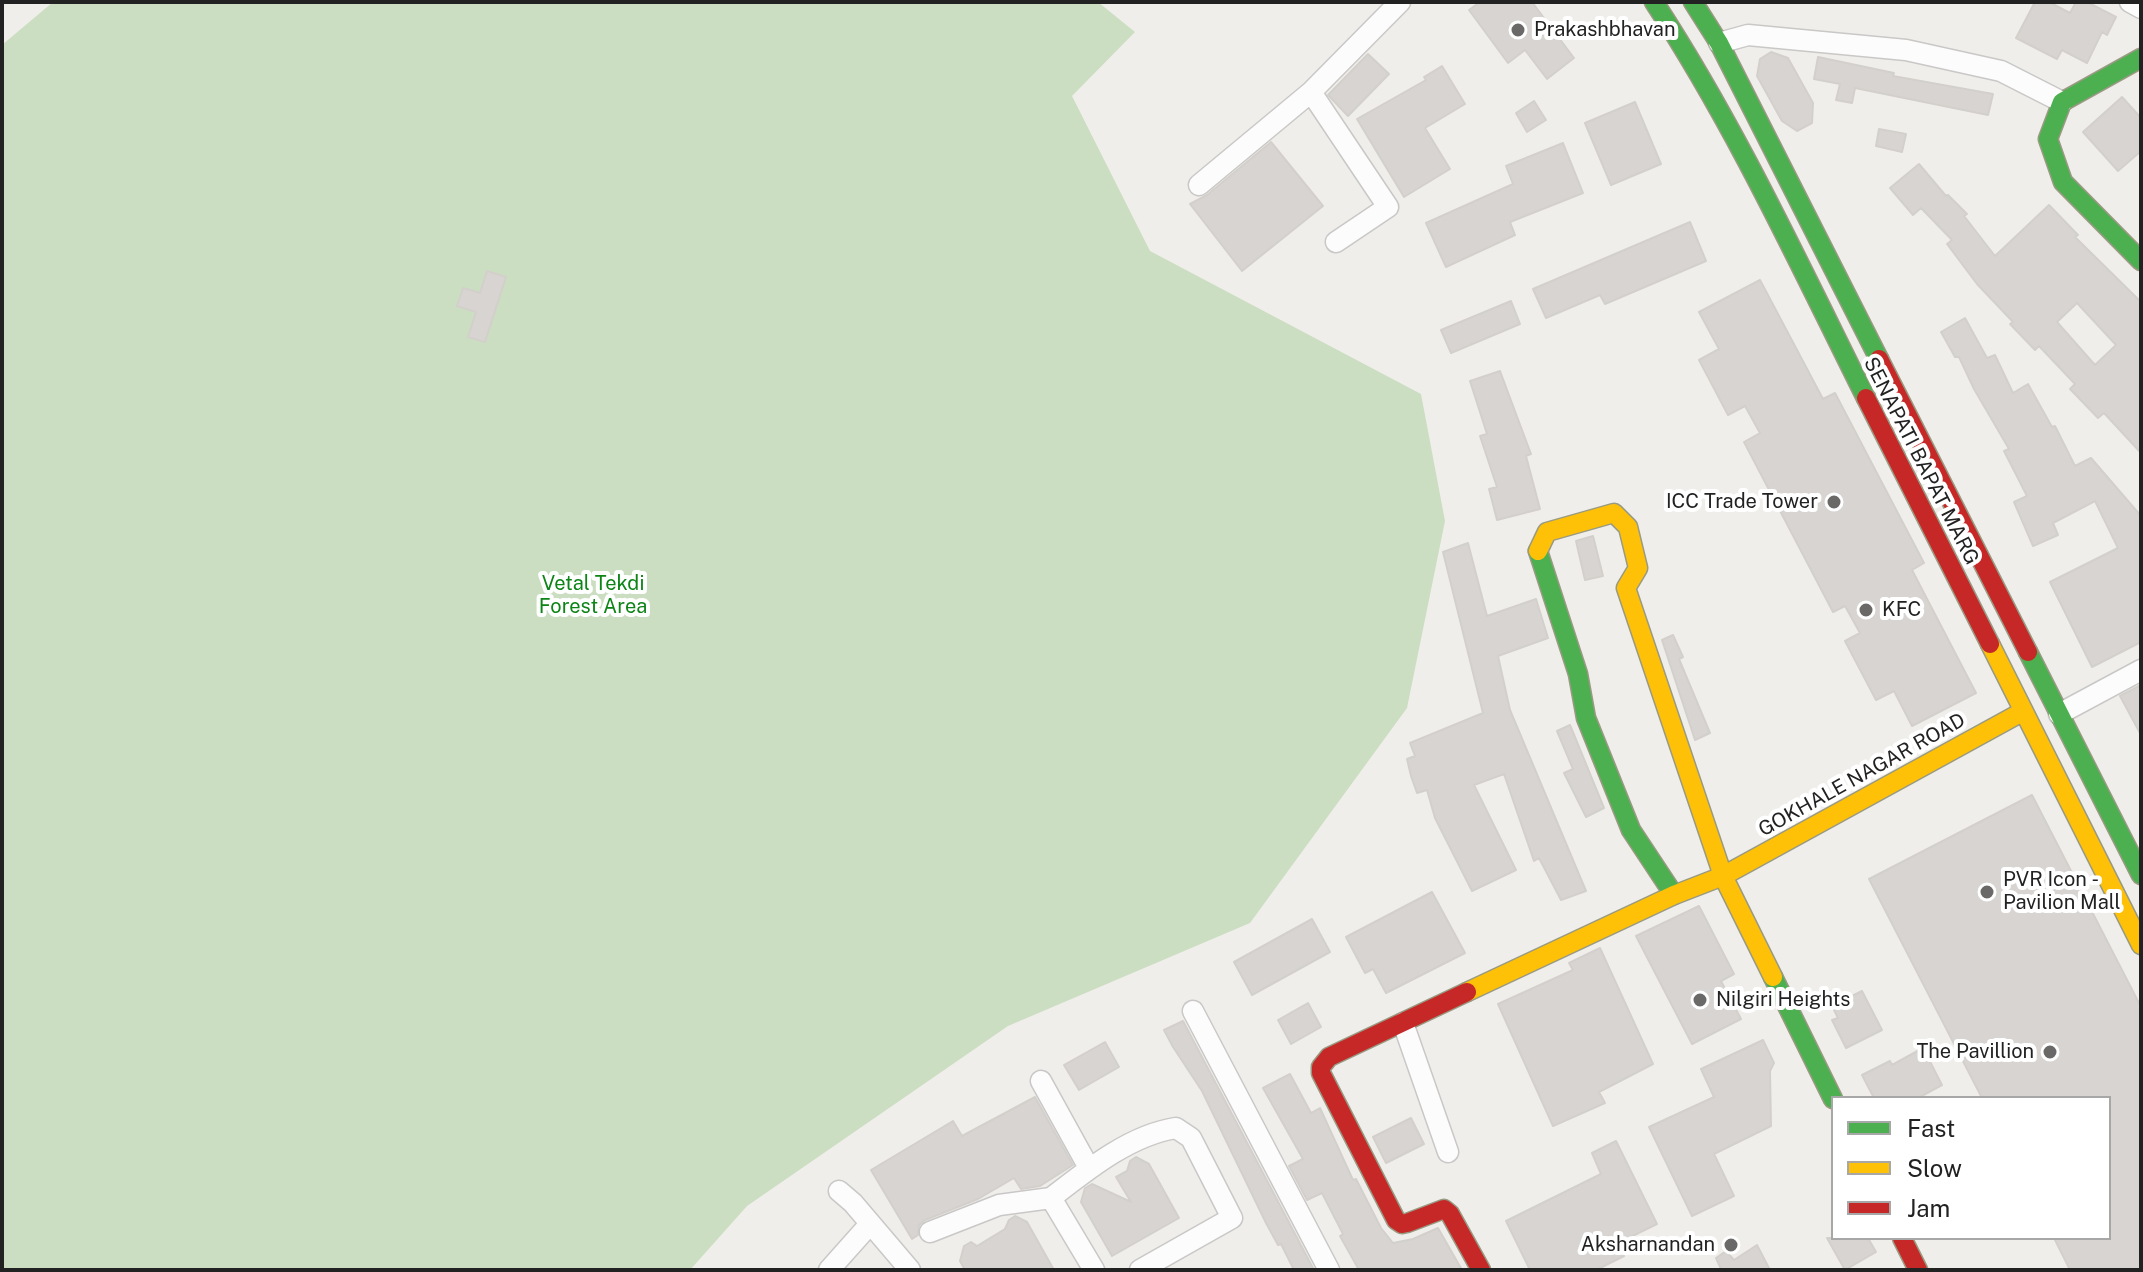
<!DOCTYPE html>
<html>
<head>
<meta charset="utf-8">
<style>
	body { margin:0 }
	#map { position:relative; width:2143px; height:1272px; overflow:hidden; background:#f0eeeb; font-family:"Public Sans",sans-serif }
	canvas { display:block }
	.frame { position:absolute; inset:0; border:4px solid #222; pointer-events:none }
	.legend { position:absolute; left:1831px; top:1096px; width:280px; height:144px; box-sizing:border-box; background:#fff; border:2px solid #a7a7a7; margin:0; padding:10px 14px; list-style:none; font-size:24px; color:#222 }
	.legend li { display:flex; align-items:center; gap:16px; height:40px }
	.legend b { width:40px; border:2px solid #a7a7a7 }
</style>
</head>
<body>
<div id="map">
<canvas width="2143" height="1272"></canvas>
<div class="frame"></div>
<ul class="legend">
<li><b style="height:10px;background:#4caf50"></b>Fast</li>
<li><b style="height:10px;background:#ffc107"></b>Slow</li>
<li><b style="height:10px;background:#c62828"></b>Jam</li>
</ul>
</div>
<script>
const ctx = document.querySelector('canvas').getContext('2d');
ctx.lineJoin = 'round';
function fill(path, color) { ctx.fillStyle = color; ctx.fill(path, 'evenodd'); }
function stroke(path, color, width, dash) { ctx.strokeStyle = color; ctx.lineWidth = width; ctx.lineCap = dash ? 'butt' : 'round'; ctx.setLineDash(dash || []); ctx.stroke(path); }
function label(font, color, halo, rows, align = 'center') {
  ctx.font = font + ' "Public Sans",sans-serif'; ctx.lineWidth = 8; ctx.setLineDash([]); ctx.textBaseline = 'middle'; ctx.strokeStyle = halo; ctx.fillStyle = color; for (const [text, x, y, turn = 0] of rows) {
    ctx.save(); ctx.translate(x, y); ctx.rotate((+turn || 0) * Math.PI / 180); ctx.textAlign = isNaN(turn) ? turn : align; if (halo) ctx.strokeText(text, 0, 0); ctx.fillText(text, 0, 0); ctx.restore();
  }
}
fill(new Path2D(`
	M53,2H1098L1135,32L1072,96L1150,251L1421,394L1445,521L1407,708L1250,923L1008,1026L747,1206L690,1270H2V45Z`), '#cbdec1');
const building = new Path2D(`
	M1480,2H1532L1574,58L1547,79L1525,50L1508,63L1469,10Z
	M2035,2H2049L2070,13L2076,2H2087L2116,17L2107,35L2102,32L2087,63L2062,50L2057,59L2016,38Z
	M1771,52L1788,58L1813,103L1812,123L1797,131L1782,121L1757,76L1760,59Z
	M1368,54L1389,74L1348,116L1328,95Z
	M1818,57L1894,73L1893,76L1993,94L1988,115L1855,88L1852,103L1836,100L1840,84L1814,79Z
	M1442,66L1465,104L1425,128L1450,169L1404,197L1357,119L1426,80L1424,77Z
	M2122,97L2141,118V151L2118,171L2083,132Z
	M1534,101L1546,120L1527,132L1516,113Z
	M1635,102L1661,164L1611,185L1585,123Z
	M1879,129L1906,134L1902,152L1876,146Z
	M1271,142L1323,206L1242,271L1190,204L1207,195Z
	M1563,143L1583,193L1510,222L1515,235L1446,267L1426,223L1513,184L1506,166Z
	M1919,164L1946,196L1948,195L1967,214L1964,216L1995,256L2049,205L2078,235L2075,237L2141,302V453L2104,413L2098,418L2070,389L2075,384L2039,346L2035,350L2010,324L2013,322L1977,284L1947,244L1952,240L1921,208L1913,215L1890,188ZM2077,303L2116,345L2095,365L2057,322Z
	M1690,222L1706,261L1605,304L1600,295L1546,318L1533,289Z
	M487,271L506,277L485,342L468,337L476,312L457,306L463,288L480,293Z
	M1760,280L1823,399L1835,393L1924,563L1912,570L1976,693L1912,726L1894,691L1876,700L1845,641L1860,633L1845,606L1833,612L1744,442L1760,433L1745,406L1728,415L1699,360L1719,349L1699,312Z
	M1511,301L1520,324L1451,353L1441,330Z
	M1965,318L1987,358L1995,355L2013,393L2028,384L2052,427L2055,426L2075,466L2091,458L2141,516V642L2092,667L2050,582L2118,548L2095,501L2053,523L2058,535L2033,546L2014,502L2027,496L2004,451L2009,449L1974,389L1959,357H1955L1941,332Z
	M1500,371L1531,454L1526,456L1540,509L1497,520L1489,489L1497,487L1480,436L1487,434L1470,381Z
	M1593,536L1603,576L1585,580L1576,541Z
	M1468,543L1487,616L1536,599L1548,638L1498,656L1510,710L1586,891L1561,900L1539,858L1534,861L1504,774L1474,785L1516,870L1472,891L1435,818L1427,790L1417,793L1411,776L1407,759L1415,756L1410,743L1483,713L1443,552Z
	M1673,635L1683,657L1679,659L1710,733L1695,740L1662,640Z
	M2141,685V735L2120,696Z
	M1570,725L1604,808L1586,817L1564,773L1573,769L1557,731Z
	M2032,795L2141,1007V1270H2070L2054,1238H2109V1098H1982L1869,879Z
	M1432,892L1465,953L1386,993L1373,969L1365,973L1346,937Z
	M1699,906L1734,974L1721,981L1741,1019L1692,1044L1636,936Z
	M1312,919L1330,952L1252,995L1234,962Z
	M1600,948L1653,1064L1599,1092L1605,1103L1553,1126L1498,1004L1573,970L1569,963Z
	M1862,991L1882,1030L1846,1048L1832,1020L1838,1018L1832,1006Z
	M1308,1003L1321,1027L1291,1044L1278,1020Z
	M1183,1021L1314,1270H1294L1281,1244L1278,1245L1266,1223L1202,1091L1173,1047L1164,1030Z
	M1763,1040L1774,1063L1770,1071L1771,1126L1714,1154L1734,1196L1692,1216L1649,1127L1714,1097L1701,1069Z
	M1105,1042L1119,1067L1079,1090L1064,1065Z
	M1923,1048L1942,1085L1918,1098H1874L1862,1075L1890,1061L1892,1065Z
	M1290,1074L1311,1113L1320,1108L1353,1180L1356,1179L1381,1228L1393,1243L1413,1239L1438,1228L1462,1270H1359L1340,1236L1343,1234L1322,1193L1307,1200L1289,1166L1303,1159L1263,1088Z
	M1035,1097L1073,1165L1040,1186L1021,1189L1014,1178L978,1199L925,1220L919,1225L918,1235L912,1239L871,1170L953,1121L962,1136Z
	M1411,1118L1424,1144L1386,1163L1373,1137Z
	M1616,1141L1657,1224L1618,1243L1624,1256L1596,1270H1530L1506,1221L1601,1174L1592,1153Z
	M1136,1157L1149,1164L1179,1218L1112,1256L1081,1202L1085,1188L1092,1184L1131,1202L1116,1177L1127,1171L1130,1161Z
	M1015,1216L1027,1222L1054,1270H965L960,1261L964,1246L971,1242L977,1246L1005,1229L1009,1220Z
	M1827,1238H1868L1876,1252L1845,1270Z
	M1757,1245L1770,1270H1719L1721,1269L1716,1258L1726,1251L1734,1260Z`);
fill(building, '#d7d4d2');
stroke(building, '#d3d0cc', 2);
const street = new Path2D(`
	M2130,2L2141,8
	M1719,43L1748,35L1906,50L2001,71L2062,102
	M1199,185L1311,92
	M1336,242L1388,207L1311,92L1400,2
	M2059,714L2141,670
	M1193,1011L1329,1270
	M1403,1023L1448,1152
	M1041,1081L1089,1168
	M839,1191L853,1203L910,1270
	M930,1232L999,1205L1051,1198
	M829,1270L870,1224
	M1094,1270L1051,1198C1087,1170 1130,1135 1176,1128L1191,1138L1232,1218L1140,1270`);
const fast = new Path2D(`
	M1654,2C1736,127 1799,264 1866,398
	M1693,2L1719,43L1879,359
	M2141,58L2062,102L2048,139L2063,182L2141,261
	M1538,551L1578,674L1586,718L1631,830L1674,895
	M2028,652L2141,875
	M1773,977L1833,1099`);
const slow = new Path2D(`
	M1538,551L1547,532L1614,513L1628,527L1638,568L1626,588L1723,876L1773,977
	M1990,644L2141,945
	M1467,992L1674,895L1723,876L2022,712`);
const jam = new Path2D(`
	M1879,359L2028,652
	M1866,398L1990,644
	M1467,992L1329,1057L1321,1067V1073L1396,1220L1402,1224L1407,1223L1444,1209L1450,1214L1481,1270
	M1902,1238L1918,1270`);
stroke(street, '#c9c8c7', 23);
stroke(fast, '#999a82', 21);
stroke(slow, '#999a82', 21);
stroke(jam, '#999a82', 21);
stroke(street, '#fdfcfc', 20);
stroke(fast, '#4caf50', 18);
stroke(slow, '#ffc107', 18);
stroke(jam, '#c62828', 18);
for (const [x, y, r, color] of [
	[1518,30,8,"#6a6968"],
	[1834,502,8,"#6a6968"],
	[1866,610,8,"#6a6968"],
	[1987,892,8,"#6a6968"],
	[1700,1000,8,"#6a6968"],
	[2050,1052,8,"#6a6968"],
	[1731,1245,8,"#6a6968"]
]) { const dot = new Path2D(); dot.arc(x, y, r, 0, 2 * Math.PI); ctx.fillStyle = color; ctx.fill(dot); stroke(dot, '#fff', 3); }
label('20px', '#222', '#fff', [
	["Prakashbhavan",1534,30],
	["ICC Trade Tower",1818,502,"right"],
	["KFC",1882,610],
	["PVR Icon -",2003,880],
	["Pavilion Mall",2003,903],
	["Nilgiri Heights",1716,1000],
	["The Pavillion",2034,1052,"right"],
	["Aksharnandan",1715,1245,"right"]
], 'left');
label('20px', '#222', '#fff', [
	["SENAPATI BAPAT MARG",1921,461,63],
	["GOKHALE NAGAR ROAD",1862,775,-29]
]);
label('20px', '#0c8416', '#fff', [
	["Vetal Tekdi",593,584],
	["Forest Area",593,607]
]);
</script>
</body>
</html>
